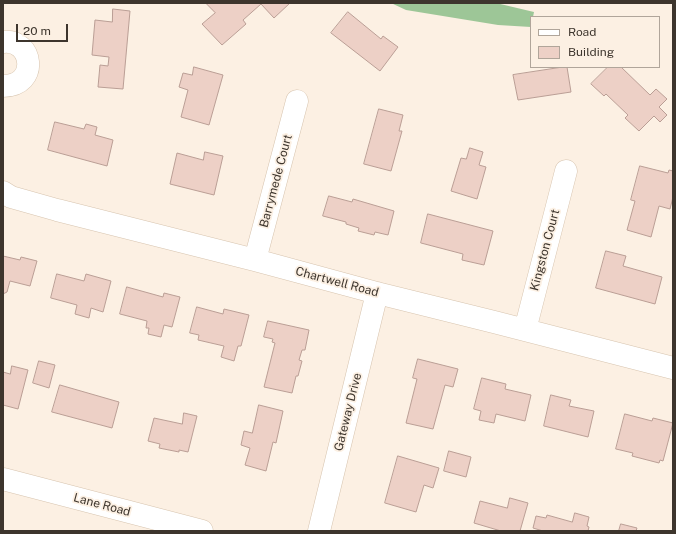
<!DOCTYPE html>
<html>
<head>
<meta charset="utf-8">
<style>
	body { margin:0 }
	#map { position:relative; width:676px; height:534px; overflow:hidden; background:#fcf0e3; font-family:"Public Sans",sans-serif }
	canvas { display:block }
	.frame { position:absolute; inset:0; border:4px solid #3d352d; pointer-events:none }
	.legend { position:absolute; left:530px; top:16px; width:130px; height:52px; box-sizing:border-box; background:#fcf0e3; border:1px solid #b0a59a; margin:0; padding:5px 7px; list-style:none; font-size:12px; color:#3d352d }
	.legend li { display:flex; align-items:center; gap:8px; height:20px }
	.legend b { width:20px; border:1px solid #b0a59a }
	.scale { position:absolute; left:16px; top:24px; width:52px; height:18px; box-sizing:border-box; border:2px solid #3d352d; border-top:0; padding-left:5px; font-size:12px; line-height:14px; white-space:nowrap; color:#3d352d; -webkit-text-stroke:3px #fcf0e3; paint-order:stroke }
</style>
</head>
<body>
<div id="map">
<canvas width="676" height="534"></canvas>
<div class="frame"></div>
<ul class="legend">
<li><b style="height:5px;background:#fff"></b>Road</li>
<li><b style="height:11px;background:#edd0c6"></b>Building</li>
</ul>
<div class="scale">20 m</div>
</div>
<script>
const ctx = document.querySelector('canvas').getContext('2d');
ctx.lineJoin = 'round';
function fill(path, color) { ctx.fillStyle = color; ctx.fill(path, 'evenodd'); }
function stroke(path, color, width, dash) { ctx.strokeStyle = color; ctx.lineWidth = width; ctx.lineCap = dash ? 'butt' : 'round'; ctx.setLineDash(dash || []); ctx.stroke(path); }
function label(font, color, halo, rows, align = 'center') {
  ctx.font = font + ' "Public Sans",sans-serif'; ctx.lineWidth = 3.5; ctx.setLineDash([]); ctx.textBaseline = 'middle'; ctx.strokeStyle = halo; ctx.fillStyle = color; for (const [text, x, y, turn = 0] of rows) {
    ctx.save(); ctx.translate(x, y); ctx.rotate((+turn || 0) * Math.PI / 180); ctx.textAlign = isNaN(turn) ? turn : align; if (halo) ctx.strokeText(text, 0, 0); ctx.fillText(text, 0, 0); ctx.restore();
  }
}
fill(new Path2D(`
	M391,3H496L534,12L533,17H531V27L498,25L406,10Z`), '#9dc697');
const building = new Path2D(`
	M206,3H290L274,18L261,4L243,20L246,24L222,45L202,24L215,13Z
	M113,9L130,11L123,89L98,87L100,65L108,66L109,57L92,55L95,20L112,22Z
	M348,12L381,39L383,36L398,47L380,71L331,33Z
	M194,67L223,75L209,125L181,117L188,90L179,87L183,73L192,75Z
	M563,67H567L571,92L518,100L513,75Z
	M608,67H621L650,95L656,89L667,99L659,107L667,115L660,122L654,116L639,131L625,118L628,115L606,94L604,96L591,84Z
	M379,109L403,115L399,131H402L391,171L364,164Z
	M55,122L84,129L86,124L97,127L95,135L113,140L107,166L48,150Z
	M470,148L483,152L479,165L486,167L477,199L451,191L461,158L466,159Z
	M205,152L223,156L214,195L170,184L177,153L203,160Z
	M640,166L668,173L669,170L673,171V197L670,209L659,206L651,237L627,230L635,201L631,200Z
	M329,196L352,202L353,199L394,211L388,235L375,232L374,235L358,231L359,228L346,224V222L323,216Z
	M428,214L493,231L484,265L462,260L463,254L421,243Z
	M606,251L626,256L623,266L662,277L655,304L596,288Z
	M3,256L20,260L21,257L37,261L30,286L10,281L7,292L3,294Z
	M57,274L84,281L86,274L111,281L103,312L91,308L89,318L75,314L77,305L51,298Z
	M127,287L163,297L164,293L180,297L172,327L164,325L161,337L148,334L149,328H146L147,321L120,314Z
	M197,307L223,314L224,309L249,315L241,346H238L234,361L221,357L224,346L198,340L199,335L190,333Z
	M268,321L309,330L305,350H302L299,360L302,361L298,376H296L292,393L264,387L275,343L272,342L273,339L264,337Z
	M418,359L458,369L453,387L445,385L433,429L406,423L417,379L413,378Z
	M39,361L55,365L49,388L33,383Z
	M12,366L28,370L18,409L3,405V372L10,374Z
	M482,378L506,384L505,389L531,395L525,421L496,414L494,423L479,420L481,411L474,409Z
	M60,385L119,402L112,428L52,412Z
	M551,395L571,400L569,406L594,411L588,437L544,426Z
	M259,405L283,411L276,443L273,442L266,471L245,465L250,448L241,445L244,431L252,433Z
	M184,413L197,416L188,452L179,450V452L159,448L160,444L148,441L154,418L182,424Z
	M625,414L652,421L653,418L673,423L663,461L660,460L659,463L632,456L633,453L616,449Z
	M449,451L471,457L466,477L444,471Z
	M398,456L439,468L433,488L424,485L416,512L385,503Z
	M510,498L528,503L520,531H501L474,523L480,501L507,508Z
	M575,513L589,517L587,526L589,527L588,531H543L533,528L536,516L546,518L547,515L572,522Z
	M621,524L637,528L636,531H619Z`);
fill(building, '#edd0c6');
stroke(building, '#ba9e95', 1);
const minor = new Path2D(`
	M3,42C33,38 40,86 3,86
	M3,192L11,197L57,210L255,260L377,293L494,322L673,368
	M255,260L297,101
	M525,330L566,171
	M3,479L202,531
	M319,531L377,293`);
stroke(minor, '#d7c4af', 23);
stroke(minor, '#fff', 22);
label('12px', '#3d352d', '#fcf0e3', [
	["Barrymede Court",276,181,-75],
	["Kingston Court",545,250,-75],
	["Chartwell Road",337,282,15],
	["Gateway Drive",348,412,-76],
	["Lane Road",102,505,15]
]);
</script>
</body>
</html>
